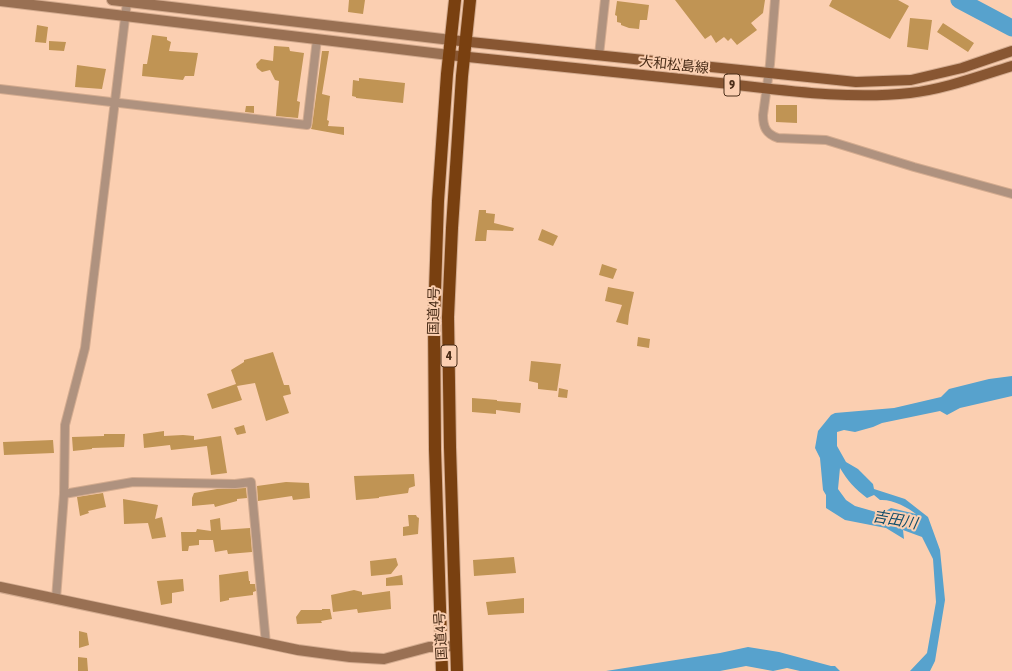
<!DOCTYPE html>
<html>
<head>
<meta charset="utf-8">
<style>
	body { margin:0 }
	canvas { display:block; background:#fbcfb1 }
</style>
</head>
<body>
<canvas width="1012" height="671"></canvas>
<script>
const ctx = document.querySelector('canvas').getContext('2d');
ctx.lineJoin = 'round';
function fill(path, color) { ctx.fillStyle = color; ctx.fill(path, 'evenodd'); }
function stroke(path, color, width, dash) { ctx.strokeStyle = color; ctx.lineWidth = width; ctx.lineCap = dash ? 'butt' : 'round'; ctx.setLineDash(dash || []); ctx.stroke(path); }
function label(font, color, halo, rows, align = 'center') {
  ctx.font = font + ' "Asap Condensed","Noto Sans JP",sans-serif'; ctx.lineWidth = 4; ctx.setLineDash([]); ctx.textBaseline = 'middle'; ctx.strokeStyle = halo; ctx.fillStyle = color; for (const [text, x, y, turn = 0] of rows) {
    ctx.save(); ctx.translate(x, y); ctx.rotate((+turn || 0) * Math.PI / 180); ctx.textAlign = isNaN(turn) ? turn : align; if (halo) ctx.strokeText(text, 0, 0); ctx.fillText(text, 0, 0); ctx.restore();
  }
}
fill(new Path2D(`
	M1012,376V396L960,408L947,415L940,411L882,423L873,427L855,432L844,430L837,432V446L846,462L858,469L873,484L874,489L905,499L928,517L940,550L945,600L935,661L930,671H910L927,653L936,602L933,559L922,537L903,530L904,539L886,528L845,520L826,508V495L823,490L820,458L815,448L818,431L831,415L835,413L894,408L941,397L949,389L989,379ZM840,468C847,480 855,489 867,498L874,495L880,500C892,499 907,507 916,514L891,508L884,512H876L855,506L846,500L838,489Z
	M748,647L779,652L831,666H835L840,671H800L787,668L773,671L746,666L720,671H606L720,653Z`), '#57a2cd');
stroke(new Path2D(`
	M959,0L1012,28`), '#57a2cd', 17);
fill(new Path2D(`
	M349,0H365L363,14L348,12Z
	M675,0H765L763,13L751,23L757,30L737,45L731,38L728,41L724,37L716,43L711,35L705,39Z
	M832,0H898L909,6L890,39L829,6Z
	M617,1L649,5L647,20H640L639,29L629,28L621,25V23L617,22V16L615,15Z
	M910,18L932,20L928,50L907,47Z
	M943,23L974,43L968,52L937,32Z
	M37,25L48,27L46,43L35,42Z
	M152,35L167,37V40L171,42L169,51L198,53L194,76H185L183,80L142,76L143,64H147Z
	M49,41L66,42L64,51L49,50Z
	M274,46L289,47L290,51L304,53L297,101L300,102L298,118L276,116L279,81L275,80L270,70L262,72L257,68L256,64L261,59L273,61Z
	M322,51H329L322,94L330,96L327,120L329,121L328,126L344,127V135L311,129L312,126Z
	M77,65L106,69L102,89L75,87Z
	M359,78L405,83L403,103L356,98V97L352,96L353,80L359,81Z
	M776,105H797V123L776,122Z
	M246,106H254V113L245,112Z
	M479,210H486V213L495,214L494,223L514,228L513,231L487,230L486,241H475Z
	M542,229L558,236L553,246L538,240Z
	M602,264L617,269L613,279L599,275Z
	M608,287L634,292L629,315L628,325L616,322L622,305L605,301Z
	M638,337L650,339L649,348L637,346Z
	M273,352L284,385H289L291,394L283,396L289,413L266,421L255,383L237,386L242,400L212,409L207,394L236,384L231,370L244,362V360Z
	M531,361L561,364L557,391L538,389V383L529,381Z
	M559,388L568,390L567,398L558,397Z
	M472,398L497,400V401L521,403L520,413L496,410V414L472,412Z
	M244,425L246,433L237,435L234,428Z
	M164,431V436L183,435L194,436V440L221,436L227,473L211,475L207,446L171,450L170,445L144,448L143,434Z
	M104,434H125L124,447L92,448V449L73,451L72,437L104,436Z
	M53,440L54,453L4,455L3,442Z
	M414,474L415,486L409,488L408,493L379,497V498L356,500L354,476Z
	M286,482L309,483L310,498L293,500L292,496L258,501L257,486Z
	M246,488L247,498L237,499V501L215,507L214,504L192,506V498L194,493L217,489Z
	M103,493L106,507L88,511L89,513L80,516L77,497Z
	M123,499L158,505L155,519L162,517L166,537L152,539L148,523L124,524Z
	M408,515H416L417,517L419,518L418,534L403,536V527L409,526Z
	M220,518L221,530L250,528L252,552L228,554L227,550L215,552L213,540H199V545L189,546L188,551H182L181,532H196L197,529L211,531L210,520Z
	M514,557L516,573L474,576L473,560Z
	M396,558L398,565L391,574L371,576L370,561Z
	M248,571L249,581H250V584H255L256,591L253,592V595L229,598V600L220,602L219,575Z
	M402,575L403,585L386,586V578Z
	M183,579L184,591L172,593V603L161,605L157,581Z
	M354,590L362,592V595L390,591L391,609L358,613L357,609L333,612L331,595Z
	M524,598V613L488,615L486,602Z
	M322,609H330L332,619L321,621L322,623L297,624L296,617L301,610H322Z
	M79,631L87,633L89,645L79,648Z
	M78,657L87,658L88,671H78Z`), '#c09454');
const street = new Path2D(`
	M775,0L770,64L763,115C763,127 766,134 778,138L826,140L914,167L1012,194
	M599,55L605,0
	M0,89L307,125L317,39
	M64,494L133,482L235,484L251,482L266,644
	M56,599L64,494L65,425L85,348L127,2`);
const secondary = new Path2D(`
	M112,0L451,40
	M0,1L449,55
	M0,587L298,650L350,657L384,659L429,647L456,646`);
const primary = new Path2D(`
	M451,40L856,82L911,80L962,68L1012,51
	M449,55C540,64 630,74 720,83C783,90 847,100 910,93C945,89 979,76 1012,66`);
const highway = new Path2D(`
	M442,671L435,449L434,320L438,201L447,74L455,0
	M457,671L450,447L448,317L452,228L462,76L470,0`);
stroke(street, '#d4ac90', 10);
stroke(secondary, '#d4ac90', 12);
stroke(primary, '#d4ac90', 12);
stroke(highway, '#d4ac90', 14);
stroke(street, '#af927f', 8);
stroke(secondary, '#997053', 10);
stroke(primary, '#885632', 10);
stroke(highway, '#794010', 12);
for (const [x, y, w] of [
	[732,85,16],
	[449,356,16]
]) { const box = new Path2D(); box.roundRect(x - w / 2, y - 11, w, 22, 3); ctx.fillStyle = '#fbcfb1'; ctx.fill(box); stroke(box, '#4b2e19', 1); }
label('bold 13px', '#4b2e19', null, [
	["9",732,85],
	["4",449,356]
]);
label('14px', '#4b2e19', '#fbcfb1', [
	["大和松島線",674,65,6],
	["国道4号",434,311,-89],
	["国道4号",441,636,-93]
]);
label('italic 15px', '#104d6a', '#fbcfb1', [
	["吉田川",895,520,10]
]);
</script>
</body>
</html>
